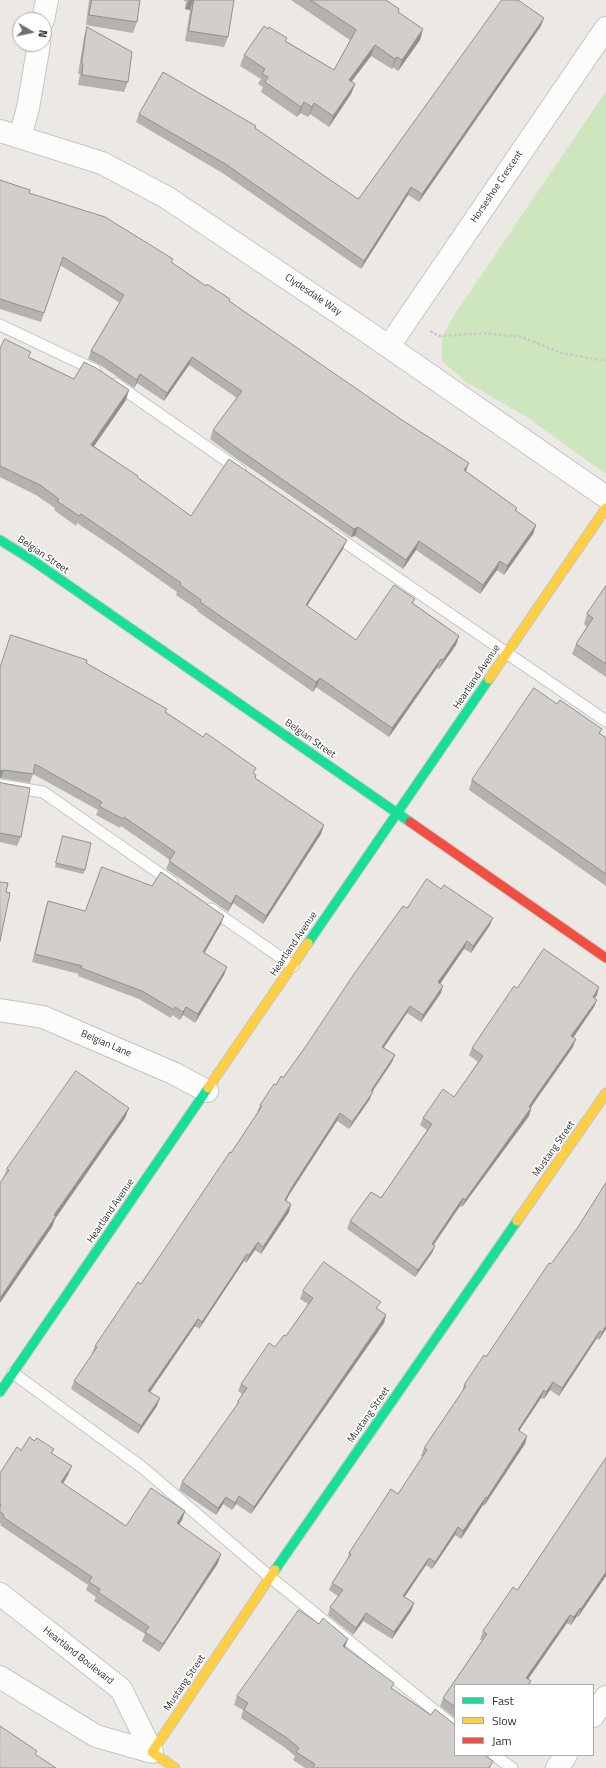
<!DOCTYPE html>
<html>
<head>
<meta charset="utf-8">
<style>
	body { margin:0 }
	#map { position:relative; width:606px; height:1768px; overflow:hidden; background:#ece8e4; font-family:"Titillium Web",sans-serif }
	canvas { display:block }
	.legend { position:absolute; left:454px; top:1684px; width:140px; height:72px; box-sizing:border-box; background:#fff; border:1px solid #ababab; margin:0; padding:5px 7px; list-style:none; font-size:12px; color:#2e2e2e }
	.legend li { display:flex; align-items:center; gap:8px; height:20px }
	.legend b { width:20px; border:1px solid #ababab }
	.north { position:absolute; left:12px; top:12px; width:40px; height:40px; box-sizing:border-box; background:#fff; border:1px solid #ababab; border-radius:50%; rotate:99deg; font-size:11px; font-weight:700; line-height:16px; text-align:center; color:#2e2e2e }
	.north::after { content:''; display:block; margin:auto; width:14px; height:18px; background:#706f6e; clip-path:polygon(50% 0,100% 100%,50% 72%,0 100%) }
</style>
</head>
<body>
<div id="map">
<canvas width="606" height="1768"></canvas>
<ul class="legend">
<li><b style="height:5px;background:#16e098"></b>Fast</li>
<li><b style="height:5px;background:#ffcf43"></b>Slow</li>
<li><b style="height:5px;background:#f24e42"></b>Jam</li>
</ul>
<div class="north">N</div>
</div>
<script>
const ctx = document.querySelector('canvas').getContext('2d');
ctx.lineJoin = 'round';
function fill(path, color) { ctx.fillStyle = color; ctx.fill(path, 'evenodd'); }
function stroke(path, color, width, dash) { ctx.strokeStyle = color; ctx.lineWidth = width; ctx.lineCap = dash ? 'butt' : 'round'; ctx.setLineDash(dash || []); ctx.stroke(path); }
function label(font, color, halo, rows, align = 'center') {
  ctx.font = font + ' "Titillium Web",sans-serif'; ctx.lineWidth = 3; ctx.setLineDash([]); ctx.textBaseline = 'middle'; ctx.strokeStyle = halo; ctx.fillStyle = color; for (const [text, x, y, turn = 0] of rows) {
    ctx.save(); ctx.translate(x, y); ctx.rotate((+turn || 0) * Math.PI / 180); ctx.textAlign = isNaN(turn) ? turn : align; if (halo) ctx.strokeText(text, 0, 0); ctx.fillText(text, 0, 0); ctx.restore();
  }
}
fill(new Path2D(`
	M606,91V474L527,417L466,382L442,361V337L455,314Z`), '#cee6be');
const lane = new Path2D(`
	M0,325L95,370
	M116,384L240,470
	M333,534L606,721
	M0,785L43,792L172,882
	M211,909L293,966
	M13,1373L143,1468L270,1577L455,1727
	M494,1755L512,1768`);
const street = new Path2D(`
	M43,20L47,0
	M0,131L102,163L166,197L366,331L606,497
	M20,137L28,108L39,44
	M389,346L606,28
	M0,1010L43,1017L173,1073L207,1091
	M0,1594L121,1689L152,1752L96,1736L0,1677
	M593,1716L606,1697
	M557,1768L566,1755`);
const fast = new Path2D(`
	M0,540L32,560L410,822
	M308,943L489,679
	M0,1392L208,1088
	M275,1570L517,1221`);
const slow = new Path2D(`
	M489,679L606,508
	M208,1088L308,943
	M517,1221L606,1093
	M175,1768L152,1752L275,1570`);
const jam = new Path2D(`
	M410,822L606,958`);
stroke(lane, '#c5c4c5', 13);
stroke(street, '#c5c4c5', 24);
stroke(fast, '#c5c4c5', 11);
stroke(slow, '#c5c4c5', 11);
stroke(jam, '#c5c4c5', 11);
stroke(new Path2D(`
	M430,331L439,336L486,333L522,337L561,353L606,361`), '#c9c9c8', 2.5, [3, 2]);
stroke(lane, '#fcfcfb', 11);
stroke(street, '#fcfcfb', 22);
stroke(fast, '#16e098', 9);
stroke(slow, '#ffcf43', 9);
stroke(jam, '#f24e42', 9);
fill(new Path2D(`
	M89,0H140L137,22L133,33L86,25Z
	M184,0H234L228,37L224,47L185,41L190,10L185,9L186,1H184Z
	M291,0H386L399,9L398,12L423,29L420,40L398,71L393,67L392,69L371,56L352,81L355,84L351,94L329,127L310,114L308,117L300,113L297,117L261,92L263,87L258,84L261,79L240,66L244,55L286,41L334,70L350,40Z
	M541,26L419,202L408,195L361,269L224,174L136,122L139,114L256,126L255,129L358,199Z
	M87,27L128,82L124,92L78,85L80,74H78L84,37Z
	M0,180L29,193L172,263L229,301L517,508L516,511L536,525L533,534L504,575L497,570L480,594L416,550L403,569L355,536L351,537L234,457L210,439L213,430L237,398L189,365L164,401L137,383L134,388L100,365L88,359L91,351L120,303L60,265L41,322L0,309Z
	M0,349L29,357L74,379L126,400L94,446L191,516L343,549L307,606L356,640L415,599L413,603L459,636L456,645L439,669L437,668L389,737L316,687L313,692L197,611L198,610L176,595L177,592L116,549L77,523L76,526L54,510L55,508L36,495L0,477Z
	M606,586V677L572,654L576,644L587,627L584,624L587,614Z
	M86,663L167,709L166,712L254,774L255,778L324,825L321,834L263,924L233,903L228,912L166,869L170,860L121,826L120,828L96,815L98,810L33,774L30,783L0,778V667Z
	M600,733L606,738V886L469,790L472,780Z
	M0,782L21,837L17,846L0,842Z
	M63,836L85,870L83,874L55,867Z
	M48,901L85,911L221,924L204,953L224,975L195,1023L183,1015L180,1020L172,1015L171,1018L139,999L78,976L79,974L32,962L45,910Z
	M407,908L490,925L471,953L464,949L440,983L441,993L421,1022L407,1013L384,1048L395,1055L392,1062L372,1092L370,1099L349,1129L337,1121L289,1195L286,1201L291,1204L289,1212L261,1254L255,1250L246,1263L244,1261L199,1329L195,1326L150,1392L157,1406L138,1434L71,1389L74,1381L93,1354L92,1353L95,1346L141,1284L231,1153L258,1112H257L260,1105L276,1085L283,1078Z
	M517,988L597,995L594,998V1007L573,1037V1047L532,1106L529,1116L462,1207L460,1206L434,1245L432,1253L415,1277L347,1229L350,1221L381,1198L427,1130L420,1125L423,1118L454,1097L478,1062L469,1055L472,1048Z
	M129,1108L125,1118L55,1219L52,1227L3,1178L7,1169Z
	M606,1183V1329L599,1340L597,1338L559,1396L550,1390L544,1399L541,1398L519,1431L527,1436L525,1444L484,1506L483,1505L461,1539L455,1535L432,1569L426,1565L404,1597L414,1603L411,1611L392,1639L363,1621L353,1635L328,1615L330,1607L338,1596L329,1590L332,1583L347,1560L349,1553L398,1494L423,1457L421,1456L424,1448L462,1392L464,1385L486,1357L578,1227Z
	M303,1291L378,1309L386,1315L384,1323L251,1514L236,1504L232,1510L223,1504L216,1515L179,1490L182,1482L235,1409L238,1401L242,1394L238,1391L241,1384L286,1336L308,1304L300,1299Z
	M54,1449L52,1453L68,1475L63,1484L126,1526L185,1511L182,1520L179,1524L218,1563L159,1652L142,1641L145,1634L94,1601L96,1597L86,1590L88,1585L0,1525L1,1524L0,1523V1473L21,1450Z
	M606,1458V1576L578,1617L577,1616L571,1625L567,1623L528,1679L531,1681L529,1685H455V1718L440,1706L443,1698L482,1640H480L483,1631L517,1590Z
	M345,1647V1648L392,1689L491,1768H305L293,1760L295,1756L284,1747L241,1718L243,1710L234,1705L237,1696Z`), '#b4b1af');
fill(new Path2D(`
	M189,0H193L190,10L185,9Z
	M544,18L541,26L419,202L422,194Z
	M423,29L420,40L398,71L402,60Z
	M375,45L371,56L345,90L349,80Z
	M397,57L393,67L392,69L395,59Z
	M355,84L351,94L329,127L333,116Z
	M304,102L300,113L297,117L301,107Z
	M314,103L310,114L308,117L312,107Z
	M411,187L408,195L361,269L364,261Z
	M192,357L189,365L164,401L167,393Z
	M140,374L137,383L134,388L137,380Z
	M129,390L126,400L88,455L91,445Z
	M469,463L466,471L460,479L464,470Z
	M536,525L533,534L504,575L507,566Z
	M358,527L355,536L351,537L354,529Z
	M347,540L343,549L302,614L306,605Z
	M419,541L416,550L403,569L406,560Z
	M500,561L497,570L480,594L483,585Z
	M459,636L456,645L439,669L443,660Z
	M441,659L437,668L389,737L392,728Z
	M320,678L316,687L313,692L316,682Z
	M4,770L1,778H0V771Z
	M324,825L321,834L263,924L266,916Z
	M236,895L233,903L228,912L231,904Z
	M224,916L221,924L200,961L203,952Z
	M493,918L490,925L471,953L473,946Z
	M467,941L464,949L436,990L438,982Z
	M227,967L224,975L195,1023L198,1014Z
	M443,986L441,993L421,1022L423,1015Z
	M599,987L597,995L590,1004L593,997Z
	M597,1000L594,1007L569,1044L571,1036Z
	M410,1006L407,1013L379,1054L382,1047Z
	M186,1007L183,1015L180,1020L183,1012Z
	M576,1039L573,1047L526,1114L529,1107L534,1099Z
	M395,1055L392,1062L372,1092L370,1099L349,1129L352,1122L371,1091Z
	M129,1108L125,1118L55,1219L52,1227L0,1303V1298L54,1215Z
	M531,1108L529,1116L462,1207L465,1200Z
	M340,1113L337,1121L289,1195L282,1208L285,1200L292,1187Z
	M463,1198L460,1206L429,1251L432,1244Z
	M291,1204L289,1212L261,1254L263,1247Z
	M258,1242L255,1250L246,1263L249,1255Z
	M435,1246L432,1253L415,1277L418,1270Z
	M247,1254L244,1261L199,1329L202,1322Z
	M386,1315L384,1323L251,1514L254,1507Z
	M198,1319L195,1326L146,1398L148,1391Z
	M606,1326V1329L599,1340L602,1332Z
	M600,1331L597,1338L559,1396L562,1388Z
	M553,1382L550,1390L544,1399L546,1392Z
	M544,1390L541,1398L515,1437L518,1430Z
	M160,1398L157,1406L138,1434L141,1426Z
	M527,1436L525,1444L484,1506L487,1498Z
	M72,1466L68,1475L58,1491L61,1482Z
	M239,1496L236,1504L232,1510L235,1503Z
	M226,1497L223,1504L216,1515L218,1508Z
	M486,1497L483,1505L461,1539L463,1531Z
	M185,1511L182,1520L174,1532L177,1523Z
	M458,1527L455,1535L432,1569L435,1562Z
	M221,1554L218,1563L159,1652L163,1644Z
	M429,1558L426,1565L400,1604L403,1596Z
	M606,1572V1576L578,1617L581,1609Z
	M414,1603L411,1611L392,1639L394,1632Z
	M580,1608L577,1616L571,1625L574,1617Z
	M366,1613L363,1621L353,1635L356,1628Z
	M570,1615L567,1623L524,1685L526,1678Z
	M348,1639L345,1647L340,1654L343,1646Z`), '#92908e');
const building = new Path2D(`
	M92,0H140L137,22L89,15Z
	M194,0H234L228,37L189,31Z
	M311,0H386L399,9L398,12L423,29L402,60L397,57L395,59L375,45L349,80L355,84L333,116L314,103L312,107L304,102L301,107L265,82L268,77L262,74L265,69L244,55L264,26L268,29L269,27L287,38L285,41L334,70L356,30Z
	M502,0H518L544,18L422,194L411,187L364,261L227,165L139,114L163,72L256,126L255,128L358,199Z
	M87,27L132,52L128,82L82,75L83,64L82,63Z
	M0,180L30,190L29,193L105,217L173,259L171,262L206,286L207,284L230,299L229,301L402,420L469,463L464,470L517,508L515,510L536,525L507,566L500,561L483,585L419,541L406,560L358,527L354,529L237,448L213,430L242,391L192,357L167,393L140,374L137,380L103,357L91,351L124,295L63,257L44,313L0,299Z
	M5,339L31,352L28,357L74,379L84,362L96,368L129,390L91,445L138,476L137,477L191,516L229,459L347,540L306,605L356,640L394,585L415,599L412,603L459,636L443,660L441,659L392,728L320,678L316,682L200,602L201,600L180,585L181,583L119,540L81,514L79,516L57,501L59,499L40,485L0,466V349Z
	M606,586V664L576,644L593,618L587,614Z
	M11,635L87,660L86,663L167,709L165,712L203,737L206,733L256,768L253,773L256,775L255,778L324,825L266,916L236,895L231,904L169,861L175,852L124,817L123,819L99,806L102,802L35,764L33,774L4,770L0,771V668Z
	M534,688L557,704L560,700L602,729L599,733L606,738V874L472,780Z
	M0,782L2,783L30,788L21,837L0,833Z
	M63,836L91,843L85,870L56,863Z
	M102,867L152,886L161,872L224,916L203,952L227,967L198,1014L186,1007L183,1012L175,1007L174,1010L142,991L81,968L82,966L35,954L48,901L85,911Z
	M427,879L441,889L444,885L493,918L473,946L467,941L438,982L443,986L423,1015L410,1006L382,1047L395,1055L371,1091L373,1092L352,1122L340,1113L292,1187L285,1200L291,1204L263,1247L258,1242L249,1255L247,1254L202,1322L198,1319L148,1391L160,1398L141,1426L74,1381L97,1347L95,1346L138,1282L141,1284L230,1152L231,1153L262,1106L260,1105L274,1084L276,1085L281,1076L283,1078L306,1046L354,974L403,906L407,908Z
	M0,882L8,883L6,892L10,893L0,941Z
	M544,949L599,987L593,997L597,1000L571,1036L576,1039L534,1099L529,1107L531,1108L465,1200L463,1198L432,1244L435,1246L418,1270L350,1221L371,1192L381,1198L432,1124L423,1118L443,1089L454,1097L483,1056L472,1048L514,986L517,988Z
	M76,1071L129,1108L54,1215L56,1216L0,1298V1183L9,1170L7,1169Z
	M606,1183V1326L602,1332L600,1331L562,1388L553,1382L546,1392L544,1390L518,1430L527,1436L487,1498L486,1497L463,1531L458,1527L435,1562L429,1558L403,1596L414,1603L394,1632L366,1613L356,1628L330,1607L343,1590L332,1583L351,1554L349,1553L391,1489L398,1494L427,1450L424,1448L466,1386L464,1385L484,1355L486,1357L549,1263L551,1264L578,1227Z
	M324,1262L381,1302L376,1308L386,1315L254,1507L239,1496L235,1503L226,1497L218,1508L182,1482L239,1402L238,1401L247,1388L241,1384L269,1343L275,1347L284,1335L286,1336L313,1298L303,1291Z
	M30,1437L34,1441L37,1438L54,1449L51,1453L72,1466L61,1482L126,1526L151,1488L185,1511L177,1523L221,1554L163,1644L145,1632L149,1627L98,1592L100,1589L89,1582L92,1577L3,1517L4,1515L0,1512V1506L1,1505L0,1504V1473L17,1447L21,1450Z
	M606,1458V1572L581,1609L580,1608L574,1617L570,1615L526,1678L531,1681L528,1685H455V1707L443,1698L487,1634L483,1631L513,1587L517,1590Z
	M299,1610L319,1624L323,1618L348,1639L343,1646L394,1683L391,1688L431,1715L435,1709L454,1724L455,1725V1755H484L493,1761L489,1768H314L313,1767L315,1764L296,1752L299,1748L287,1738L244,1710L248,1703L237,1696Z
	M0,1726L37,1751L35,1754L56,1768H0Z`);
fill(building, '#d1cecb');
stroke(building, '#92908e', 1);
label('10px', '#2e2e2e', '#fff', [
	["Horseshoe Crescent",497,187,-56],
	["Clydesdale Way",313,295,34],
	["Belgian Street",43,555,34],
	["Heartland Avenue",477,677,-56],
	["Belgian Street",310,739,35],
	["Heartland Avenue",294,944,-56],
	["Belgian Lane",106,1044,23],
	["Mustang Street",554,1149,-55],
	["Heartland Avenue",111,1211,-56],
	["Mustang Street",369,1415,-55],
	["Heartland Boulevard",78,1656,38],
	["Mustang Street",185,1683,-56]
]);
</script>
</body>
</html>
